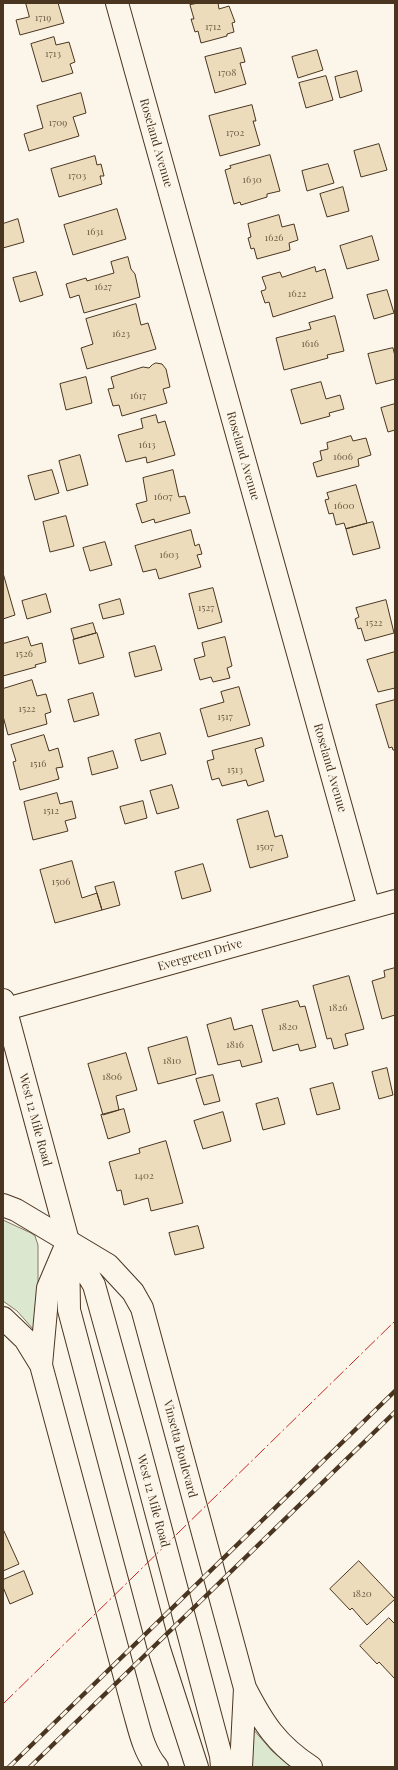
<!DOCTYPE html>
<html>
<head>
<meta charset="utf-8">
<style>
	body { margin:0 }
	#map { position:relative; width:398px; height:1770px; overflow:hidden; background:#fbf6e9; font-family:"Playfair Display",serif }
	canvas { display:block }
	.frame { position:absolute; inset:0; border:4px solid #4a3520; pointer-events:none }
</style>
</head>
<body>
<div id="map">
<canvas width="398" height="1770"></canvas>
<div class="frame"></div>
</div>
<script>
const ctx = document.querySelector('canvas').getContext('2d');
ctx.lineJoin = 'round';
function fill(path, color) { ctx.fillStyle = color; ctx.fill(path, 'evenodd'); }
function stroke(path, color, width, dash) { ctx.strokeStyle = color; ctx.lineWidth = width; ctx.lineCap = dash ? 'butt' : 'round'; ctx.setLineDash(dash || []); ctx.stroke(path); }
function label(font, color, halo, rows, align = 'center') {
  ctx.font = font + ' "Playfair Display",serif'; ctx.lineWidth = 3; ctx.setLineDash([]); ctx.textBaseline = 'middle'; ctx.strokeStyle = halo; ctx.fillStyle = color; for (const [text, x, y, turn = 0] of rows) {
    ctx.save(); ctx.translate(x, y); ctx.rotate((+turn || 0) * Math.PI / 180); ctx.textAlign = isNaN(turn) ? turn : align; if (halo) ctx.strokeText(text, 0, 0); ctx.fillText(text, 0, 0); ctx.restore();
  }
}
const green = new Path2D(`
	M3,1220L31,1233L35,1236L38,1245V1329L34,1330L17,1311L3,1301Z
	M253,1729L272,1751L291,1767H250Z`);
fill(green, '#dce7d0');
stroke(green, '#887966', 1);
const building = new Path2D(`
	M26,3H58L64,23L20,35L16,20L29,17Z
	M199,3H218L219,9L229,6L235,22L232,23L234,32L227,34V36L201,43L198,31L195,32L191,19H194L190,5Z
	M54,37L56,45L69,42L75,62L70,64L73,73L42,82L31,44Z
	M241,48L245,62L240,63L246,84L215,93L205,57Z
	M317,50L323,70L298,78L292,57Z
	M357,71L362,91L340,98L335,77Z
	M326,76L333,100L306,108L299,83Z
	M81,93L86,113L73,117L79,136L29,151L24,134L43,128L37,106Z
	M252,105L256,121H253L260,145L220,156L209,116Z
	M379,144L387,170L361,177L354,151Z
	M270,155L280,191L267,194V197L241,205L240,202L234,204L225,170L231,168L230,166Z
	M95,156L97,165L101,164L104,176H100L102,184L59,197L51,169Z
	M328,164L334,183L307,191L302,171Z
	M343,187L349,211L327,217L320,194Z
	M117,209L126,239L73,255L64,225Z
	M279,215L282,227L294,224L298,240L289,243L290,250L257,259L254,248L251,249L248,238L251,237L248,224Z
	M18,219L24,242L3,248V224Z
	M372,236L379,260L347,269L340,246Z
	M128,257L131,269L135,274L140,297L84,313L79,295L70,298L66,284L86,278L87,281L114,273L111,262Z
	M315,267L316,272L325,269L333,298L273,317L269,302L265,303L261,291L265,290L266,288L262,277L280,272L282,277Z
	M36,272L43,295L20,302L13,278Z
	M387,290L394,313L374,319L367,295Z
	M136,304L141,325L148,323L156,349L87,369L81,348L93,344L86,319Z
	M335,316L344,351L327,355L328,358L284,370L276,338L311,329L309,323Z
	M393,348L395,356V379L376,384L368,354Z
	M156,363L162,364L166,369L170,387L163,389L167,403L122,416L119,405L113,406L108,389L114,388L111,377L143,367L149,368L152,365Z
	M86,377L92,403L66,410L60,384Z
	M321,382L326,399L340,395L344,409L329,413L330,416L301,424L291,390Z
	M395,404V430L388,432L381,408Z
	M156,415L158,423L165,421L175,455L147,463L146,457L126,462L118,435L143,428L141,419Z
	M351,436L353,441L366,438L371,455L358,459L359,466L317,477L313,463L322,460L320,451L328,449L327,443Z
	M80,455L88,485L67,491L59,461Z
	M52,470L59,493L35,500L28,476Z
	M173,470L179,497L185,496L190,513L155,523L154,519L142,523L136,504L147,501L143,478Z
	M356,485L367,523L346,529L344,523L336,525L333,513L329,514L325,500L329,499L327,493Z
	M66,516L74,546L50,552L43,522Z
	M373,522L380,548L353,555L346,529Z
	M191,530L195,546L199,544L202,554L197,555L201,567L159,579L156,569L143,572L135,546Z
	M105,542L112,565L90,571L83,548Z
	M3,573L15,615L3,619Z
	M213,588L222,622L198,629L189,594Z
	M46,594L51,612L27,619L22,601Z
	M120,599L124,614L103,619L99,605Z
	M386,600L394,633L365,641L361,628L358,629L355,619L359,617L356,608Z
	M93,623L96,633L74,639L71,629Z
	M97,633L104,657L79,664L73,640Z
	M28,637L31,646L42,643L46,662L35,665L36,667L3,676V644Z
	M225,637L232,666L227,668L230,678L213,682L211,677L200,680L194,659L205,656L202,643Z
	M155,646L162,670L135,677L129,653Z
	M395,652V688L378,692L367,660Z
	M32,680L37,696L46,694L51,712L45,714L47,724L8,735L3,716V689Z
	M239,687L250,725L208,737L200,709L224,702L221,692Z
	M93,693L99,715L74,722L68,700Z
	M395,700V750H393L392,747L389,748L376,705Z
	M160,733L166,754L141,761L135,740Z
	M44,735L49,751L58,748L63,767L56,768L59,779L20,790L13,762L16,761L11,745Z
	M262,738L264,746L255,749L264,781L248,786L246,780L222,786L219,778L212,780L207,761L214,759L212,751Z
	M113,751L118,768L92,775L88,758Z
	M172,785L179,808L157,814L150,791Z
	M57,793L60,804L72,801L76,818L65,821L68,831L33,840L24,802Z
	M143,801L147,818L125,824L120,807Z
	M268,811L275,837L282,835L288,857L250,868L237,820Z
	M72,861L82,898L97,893L102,910L55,923L40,870Z
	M203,864L211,891L182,899L175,872Z
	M114,882L120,905L102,910L95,887Z
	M395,968V1015L382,1019L372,981L385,977L384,971Z
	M349,976L364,1029L345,1034L348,1045L334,1049L331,1038L327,1039L313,986Z
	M298,1001L300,1007L305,1006L316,1047L300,1051L298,1044L273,1051L262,1010Z
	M231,1018L234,1030L252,1025L262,1062L242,1067L240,1060L218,1065L207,1025Z
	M187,1037L196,1074L158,1084L148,1048Z
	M126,1053L137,1090L116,1096L119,1110L103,1115L88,1064Z
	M387,1068L393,1095L379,1099L372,1072Z
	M213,1075L220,1101L204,1105L196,1079Z
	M333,1083L340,1109L317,1115L310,1089Z
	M278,1098L285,1124L263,1130L256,1104Z
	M124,1109L130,1132L108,1139L101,1115Z
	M223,1112L231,1141L203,1149L194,1121Z
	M166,1141L183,1203L151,1211L148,1198L124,1205L121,1190L117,1191L109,1162L140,1153L139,1149Z
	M198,1226L204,1248L175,1255L169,1233Z
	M3,1529L19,1564L3,1571Z
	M359,1561L395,1599L367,1625L352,1608L350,1610L330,1589Z
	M24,1571L33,1594L10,1604L3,1587V1580Z
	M389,1618L395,1624V1679L379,1662L377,1664L360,1646Z`);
fill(building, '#ecdcbc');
stroke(building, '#4a3520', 1);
const minor = new Path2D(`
	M117,3L369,908
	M6,1009L395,901
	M3,1205L16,1210L108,1265L133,1292L142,1308L245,1688C263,1723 277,1745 311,1767
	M3,1318L25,1339L41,1365L133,1707C139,1727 143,1751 157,1767
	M41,1365L48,1288L68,1241
	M241,1767L245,1688`);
const major = new Path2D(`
	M3,1000L68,1241L69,1310L159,1649L197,1767
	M68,1242L94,1285L137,1440L221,1756L222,1767`);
stroke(minor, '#4a3520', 24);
stroke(major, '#4a3520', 24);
stroke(minor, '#fbf6e9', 22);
stroke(major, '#fbf6e9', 22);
const rail = new Path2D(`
	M9,1767L395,1391
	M30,1767L395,1412`);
stroke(rail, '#4a3520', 4.5);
stroke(rail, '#fbf6e9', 3, [9]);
stroke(new Path2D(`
	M3,1704L395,1321`), '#c62828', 1, [14, 3, 2, 3]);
label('10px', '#725f47', null, [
	["1719",43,18],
	["1712",213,27],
	["1713",53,54],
	["1708",227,73],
	["1709",58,123],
	["1702",235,133],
	["1703",77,176],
	["1630",252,180],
	["1631",95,232],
	["1626",274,238],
	["1627",103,287],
	["1622",297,294],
	["1623",121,334],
	["1616",310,344],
	["1617",138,396],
	["1613",147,445],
	["1606",343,457],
	["1607",163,497],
	["1600",344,506],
	["1603",169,555],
	["1527",206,608],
	["1522",374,623],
	["1526",24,654],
	["1522",27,709],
	["1517",225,717],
	["1516",38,764],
	["1513",235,770],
	["1512",51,811],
	["1507",265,847],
	["1506",61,882],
	["1826",338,1008],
	["1820",288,1027],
	["1816",235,1045],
	["1810",172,1061],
	["1806",112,1077],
	["1402",144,1176],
	["1820",362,1594]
]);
label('12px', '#4a3520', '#fbf6e9', [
	["Roseland Avenue",156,143,74],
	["Roseland Avenue",243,456,74],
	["Roseland Avenue",330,768,74],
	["Evergreen Drive",200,955,-16],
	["West 12 Mile Road",35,1120,75],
	["Vinsetta Boulevard",180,1449,75],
	["West 12 Mile Road",153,1501,75]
]);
</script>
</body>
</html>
